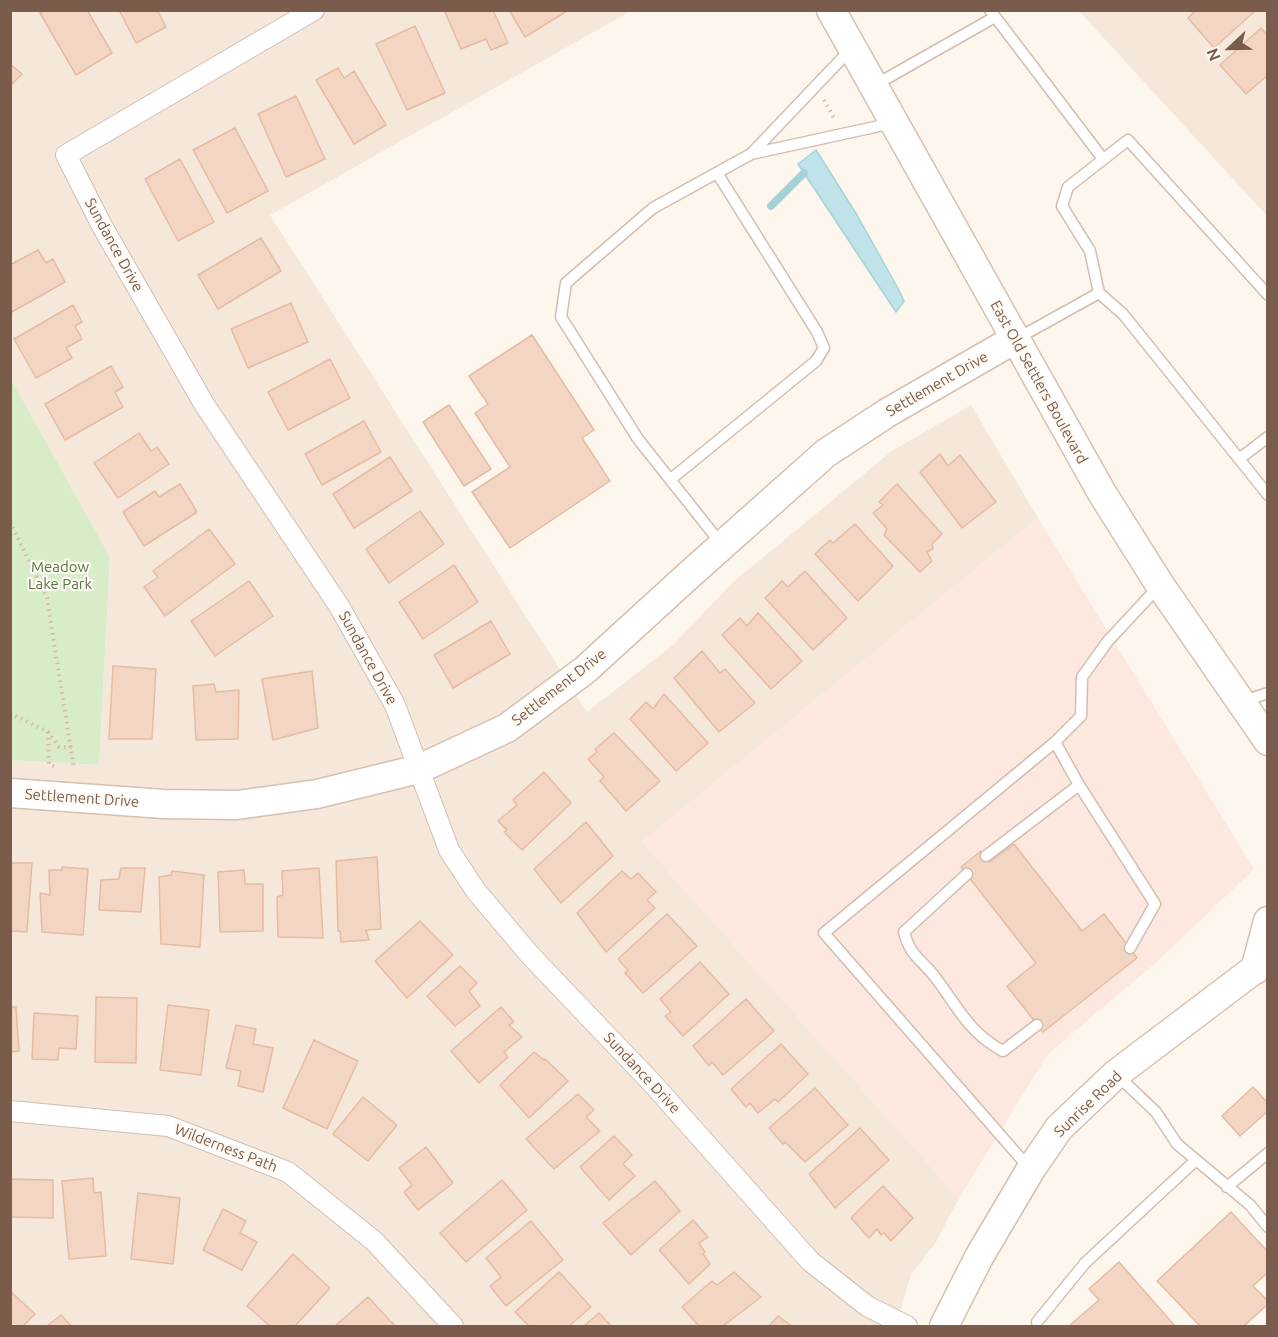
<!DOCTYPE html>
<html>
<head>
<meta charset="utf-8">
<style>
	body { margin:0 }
	#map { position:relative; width:1278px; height:1337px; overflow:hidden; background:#fdf6ec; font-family:Ubuntu,sans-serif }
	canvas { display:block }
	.frame { position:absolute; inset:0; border:12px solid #7a5c4d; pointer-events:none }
	.north { position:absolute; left:1200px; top:18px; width:60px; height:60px; -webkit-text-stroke:4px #fffaf3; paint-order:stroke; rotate:248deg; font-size:16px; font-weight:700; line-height:24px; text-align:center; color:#7a5c4d }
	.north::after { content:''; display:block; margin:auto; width:21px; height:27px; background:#7a5c4d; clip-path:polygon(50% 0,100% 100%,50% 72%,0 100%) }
</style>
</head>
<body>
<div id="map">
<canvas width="1278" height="1337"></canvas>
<div class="frame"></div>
<div class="north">N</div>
</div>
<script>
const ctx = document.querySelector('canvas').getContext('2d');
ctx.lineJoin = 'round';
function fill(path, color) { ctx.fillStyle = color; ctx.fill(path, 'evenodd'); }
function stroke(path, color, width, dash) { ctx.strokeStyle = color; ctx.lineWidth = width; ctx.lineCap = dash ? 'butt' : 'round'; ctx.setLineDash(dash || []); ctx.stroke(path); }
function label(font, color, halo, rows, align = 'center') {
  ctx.font = font + ' Ubuntu,sans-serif'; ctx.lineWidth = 4.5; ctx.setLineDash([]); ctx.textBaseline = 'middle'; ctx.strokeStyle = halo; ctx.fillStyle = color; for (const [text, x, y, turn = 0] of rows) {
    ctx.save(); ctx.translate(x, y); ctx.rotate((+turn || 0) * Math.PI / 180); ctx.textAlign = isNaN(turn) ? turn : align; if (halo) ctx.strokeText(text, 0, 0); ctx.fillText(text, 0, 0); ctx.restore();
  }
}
fill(new Path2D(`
	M11,11H631L270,215L587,712L673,645L732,583L892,451L971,405L1038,518L642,842L959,1198L935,1244L911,1274L896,1326H11L10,760L99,765L110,557L11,379Z
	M1079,11H1267V216Z`), '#f5e8da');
fill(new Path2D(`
	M1038,518L1254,869L1158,961L1048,1054L959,1198L642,842Z`), '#fde8e0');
fill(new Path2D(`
	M11,379L110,557L99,765L11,760Z`), '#d8ecc9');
const water = new Path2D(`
	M816,150L857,215L900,292L904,301L896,312L798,164Z`);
fill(water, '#bfe3e8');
stroke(water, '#a5d3da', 1.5);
stroke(new Path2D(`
	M771,206L804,173`), '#a5d3da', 8);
const building = new Path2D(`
	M45,10H87L112,53L76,75L40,13Z
	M119,10H157L166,27L136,43Z
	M444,10H493L508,43L491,50L486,39L461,49Z
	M509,10H567V11L525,37Z
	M1196,10H1255V11L1214,48L1188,18Z
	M415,26L445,93L407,110L376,44Z
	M1261,28L1268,36V75L1246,94L1220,65Z
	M10,64L22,74L10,86Z
	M338,68L344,78L354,71L386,125L354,144L316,80Z
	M296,96L325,159L286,177L258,114Z
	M235,128L268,191L227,213L193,150Z
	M180,159L214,222L178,241L145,179Z
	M261,238L281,271L218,309L198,275Z
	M38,250L46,263L53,259L65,282L10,313V265Z
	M291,303L308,342L248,368L231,329Z
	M73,305L82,322L75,326L82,339L66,348L72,358L36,378L14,339Z
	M532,335L594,430L582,438L610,481L510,548L472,492L510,467L475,413L488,404L469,376Z
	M330,359L350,398L288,430L268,392Z
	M111,366L123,387L115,392L123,407L65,440L45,404Z
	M449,405L491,469L464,486L423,422Z
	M364,421L381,452L322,485L305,454Z
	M139,433L151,451L157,447L169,464L118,498L94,463Z
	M940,454L948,466L960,455L996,502L962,528L920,472Z
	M390,457L412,491L354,528L333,494Z
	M180,484L197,512L144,546L123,512L155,491L159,497Z
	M897,484L942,534L932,544L933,549L927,552L932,561L920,572L884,535L887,529L873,513L883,505L879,502Z
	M420,511L444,544L389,583L366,549Z
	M855,524L893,566L858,601L815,554L830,540L833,543Z
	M209,529L235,564L165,616L144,587L158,577L153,571Z
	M454,565L478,602L423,639L399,602Z
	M805,571L847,618L813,650L765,598L782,581L788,587Z
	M249,581L273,616L215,656L191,621Z
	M758,613L802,661L771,689L722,635L740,618L747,626Z
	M491,621L510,654L453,688L434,655Z
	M702,651L720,673L725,669L755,703L719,732L674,678Z
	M113,666L156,669L152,739H109Z
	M312,671L318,728L273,740L262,679Z
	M214,684L216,692L239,690L238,739L196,740L193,686Z
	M664,694L708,743L676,771L630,719L646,702L653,709Z
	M614,733L660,781L626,811L600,781L604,777L588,759L597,752L595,749Z
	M544,772L571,803L522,850L504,832L507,830L498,821L517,805L513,800Z
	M586,822L613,856L561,903L534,869Z
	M1014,844L1082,931L1104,914L1137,958L1043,1032L1007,986L1036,963L961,867L981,851L990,862Z
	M377,857L381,929L366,930L369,940L341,942L340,931H338L336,861Z
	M10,863H32L27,932L10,931Z
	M62,867L88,869L83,935L42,932L40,893L50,895L49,870H62Z
	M121,868H145L141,912L99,910L101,880L119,879Z
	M319,868L323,938L278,937L277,897L283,895L282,871Z
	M244,870L245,884H263V931L220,932L218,872Z
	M172,871L204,875L200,947L161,944L159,877L171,875Z
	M622,871L631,879L638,873L656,892L647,900L655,908L606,952L577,913Z
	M667,914L697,946L643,993L625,973L628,970L618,959Z
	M420,921L453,955L407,998L375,961Z
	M700,962L729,994L683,1036L665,1016L671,1012L660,999Z
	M460,966L477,983L469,991L480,1006L455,1026L427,996Z
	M96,997L137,998L136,1063L95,1062Z
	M746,999L774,1031L723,1075L712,1062L709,1066L693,1046Z
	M168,1005L209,1010L201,1075L160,1070Z
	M10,1007H16L19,1051L10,1052Z
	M501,1007L514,1022L509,1025L522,1037L504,1052L508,1057L479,1083L451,1051Z
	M34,1013L78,1016L76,1049L59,1048L58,1060L32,1059Z
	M236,1025L256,1029L253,1044L273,1048L263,1092L238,1086L241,1071L226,1068Z
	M314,1040L358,1061L327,1129L283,1108Z
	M781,1044L808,1074L778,1102L775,1099L758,1113L750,1103L746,1107L731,1089Z
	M534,1052L544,1060L545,1059L568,1081L529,1118L500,1085Z
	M1253,1087L1268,1103V1111L1240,1136L1222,1116Z
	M815,1088L848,1125L805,1162L785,1142L783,1144L769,1128Z
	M578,1094L594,1110L586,1117L600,1131L554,1169L526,1139Z
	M363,1097L397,1125L368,1161L333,1134Z
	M860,1128L889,1160L835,1208L809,1174Z
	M614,1136L632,1155L623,1164L635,1176L609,1200L580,1167Z
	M426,1147L453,1183L418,1210L404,1192L412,1185L399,1168Z
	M93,1178L94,1193L101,1192L106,1256L69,1259L62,1181Z
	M10,1179L53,1180V1218L10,1217Z
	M502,1180L527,1210L466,1262L440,1233Z
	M655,1181L680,1211L631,1255L603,1223Z
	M883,1186L913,1218L891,1241L884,1233L881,1235L877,1229L869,1238L851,1218Z
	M138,1193L180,1198L173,1264L131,1259Z
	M223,1209L246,1221L240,1233L257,1242L242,1270L203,1250Z
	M1231,1212L1268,1252V1272L1253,1286L1268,1301V1304L1244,1326H1200L1157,1281Z
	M693,1220L708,1237L699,1243L705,1252L703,1254L710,1264L689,1284L659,1250Z
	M531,1221L563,1260L506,1306L490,1286L501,1277L486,1258Z
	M293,1254L330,1288L295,1326H270L247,1306Z
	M1119,1262L1175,1326H1069L1099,1300L1089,1289Z
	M559,1272L591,1307L569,1326H529L515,1312Z
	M734,1272L761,1297L723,1326H699L682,1307L712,1281L717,1285Z
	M10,1291L35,1314L23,1326H10Z
	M368,1297L395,1326H335Z
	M599,1313L611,1326H584Z
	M61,1315L71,1326H47Z
	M778,1316L792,1326H769Z`);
fill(building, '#f3d5c3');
stroke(building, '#e6bba3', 1.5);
const lane = new Path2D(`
	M990,10L1103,159
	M875,85L995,17
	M751,154L850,50
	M1099,293L1090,251L1062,206L1068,187L1128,140L1268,295
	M1018,338L1099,293L1123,314L1268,495
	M1239,459L1268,437
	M671,479L816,361L824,348L817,332L717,173
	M722,545L638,439L561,317L566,283L653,208L751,154L893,123
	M1241,702L1268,693
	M1055,742L1079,785L1155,904L1130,948
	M986,856L1079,785
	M967,874L904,932C910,956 921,959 935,977C958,1007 968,1032 1003,1051L1037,1025
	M1116,1074L1156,1112L1177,1144L1250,1205L1268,1227
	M1030,1169L824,933L1055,742L1081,716L1082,677L1108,641L1160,585
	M1227,1187L1268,1153
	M1037,1322L1085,1263L1196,1160`);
const street = new Path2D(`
	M314,10L66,155L102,226L204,404L339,606L395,705L449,850L476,891L530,955L653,1084L810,1261L867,1306L907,1326
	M10,1111L168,1126L288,1172L374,1241L453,1326`);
const secondary = new Path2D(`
	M831,10L1102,493L1160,585L1268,741
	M10,793L164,804L237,805L317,794L419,769L507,728L585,670L689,575L826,453L887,413L1015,339
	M1255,970L1268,921
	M944,1326L979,1257L1031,1169L1059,1128L1116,1074L1268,959`);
stroke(lane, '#d1beb0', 13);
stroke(street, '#d1beb0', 22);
stroke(secondary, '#d6c0b0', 31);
stroke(new Path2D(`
	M824,100L835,120
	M10,522L47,598L74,769
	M10,713L48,732L59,747H72
	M48,732L49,764L57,768`), '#d9b8a5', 4, [1.5, 4.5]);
stroke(lane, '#fff', 10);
stroke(street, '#fff', 20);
stroke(secondary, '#fff', 28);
label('15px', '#7a5c4d', '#fffaf3', [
	["Sundance Drive",114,245,61],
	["East Old Settlers Boulevard",1039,382,61],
	["Settlement Drive",937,384,-30],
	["Sundance Drive",368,658,61],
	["Settlement Drive",559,687,-38],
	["Settlement Drive",82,798,4],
	["Sundance Drive",642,1073,47],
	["Sunrise Road",1088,1104,-44],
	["Wilderness Path",226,1148,21]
]);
label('15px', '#537a41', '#fffaf3', [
	["Meadow",60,567],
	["Lake Park",60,584]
]);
</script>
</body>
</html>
